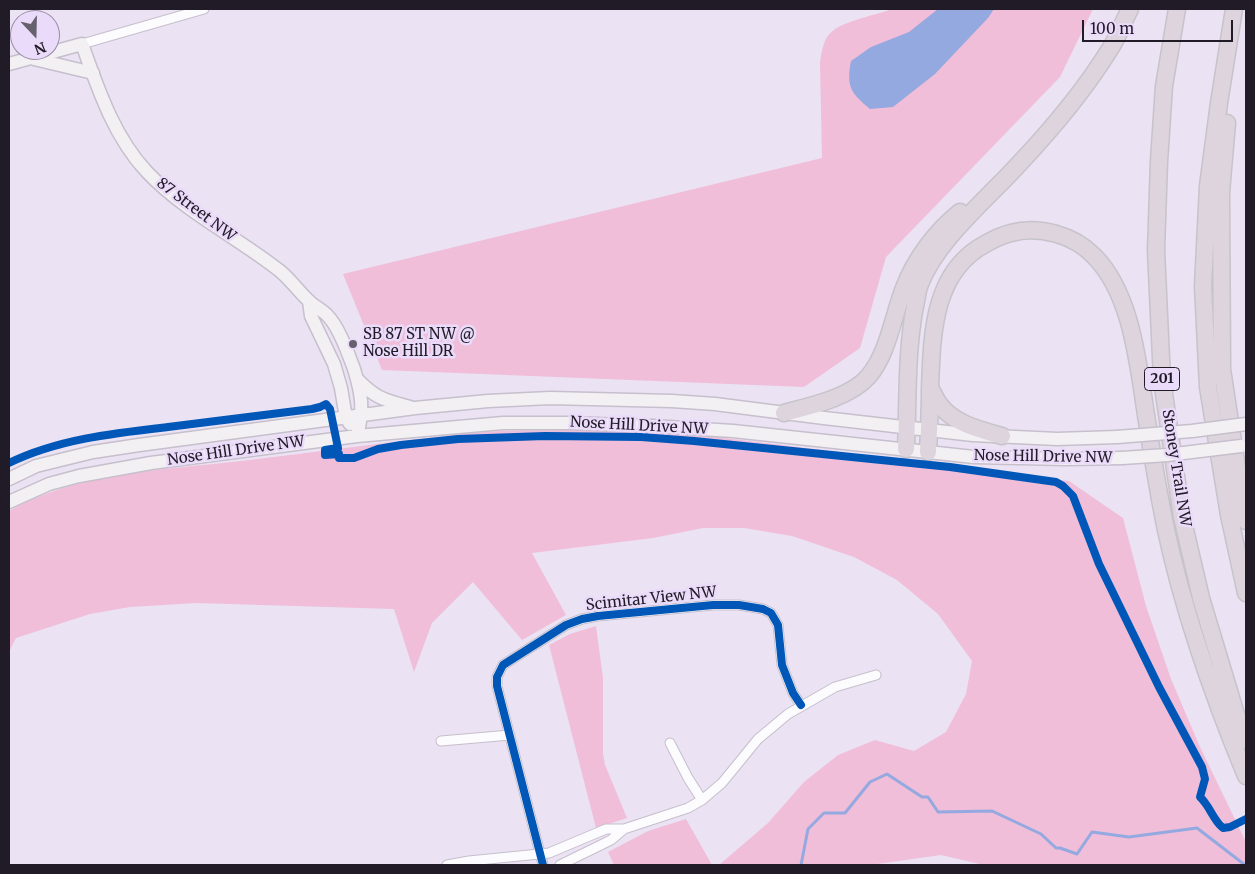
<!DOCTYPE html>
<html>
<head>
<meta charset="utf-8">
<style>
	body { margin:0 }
	#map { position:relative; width:1255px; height:874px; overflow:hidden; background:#ebe2f3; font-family:Merriweather,serif }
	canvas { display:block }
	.frame { position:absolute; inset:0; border:10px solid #201b26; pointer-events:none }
	.north { position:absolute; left:10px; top:10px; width:50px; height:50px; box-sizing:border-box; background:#ebdbfa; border:1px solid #9a8ea5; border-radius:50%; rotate:159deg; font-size:14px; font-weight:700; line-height:20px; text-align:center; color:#201b26 }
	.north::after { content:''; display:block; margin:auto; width:18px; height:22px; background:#67616e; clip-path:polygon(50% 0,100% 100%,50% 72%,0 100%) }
	.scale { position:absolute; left:1082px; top:20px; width:151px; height:22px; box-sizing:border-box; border:2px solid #201b26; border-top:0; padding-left:6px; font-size:15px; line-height:18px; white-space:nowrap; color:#201b26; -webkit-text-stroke:4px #ebdbfa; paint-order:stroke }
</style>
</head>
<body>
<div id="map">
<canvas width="1255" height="874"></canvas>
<div class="frame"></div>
<div class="north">N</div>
<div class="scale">100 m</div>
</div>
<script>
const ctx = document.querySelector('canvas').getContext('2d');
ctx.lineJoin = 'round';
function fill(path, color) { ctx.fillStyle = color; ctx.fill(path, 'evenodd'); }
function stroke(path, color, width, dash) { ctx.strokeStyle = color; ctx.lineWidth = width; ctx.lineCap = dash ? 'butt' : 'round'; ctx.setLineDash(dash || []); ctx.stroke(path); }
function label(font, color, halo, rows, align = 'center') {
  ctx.font = font + ' Merriweather,serif'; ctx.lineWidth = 5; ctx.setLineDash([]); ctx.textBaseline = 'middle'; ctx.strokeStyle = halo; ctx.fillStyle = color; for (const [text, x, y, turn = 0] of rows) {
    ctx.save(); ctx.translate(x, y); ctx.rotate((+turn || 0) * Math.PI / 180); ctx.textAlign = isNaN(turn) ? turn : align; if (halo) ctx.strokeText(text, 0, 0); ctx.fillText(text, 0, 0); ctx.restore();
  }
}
fill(new Path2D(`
	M892,9H1093L1060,77L886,257L860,348L804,387L382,370L343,274L822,158L820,63C821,54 823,44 827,37C837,21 875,16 892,9Z
	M577,430L632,431L716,437L946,465L1014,475L1069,481L1123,518L1146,606L1171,679L1200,747L1246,842V865H984L941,855L870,865H719L768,823L804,782L838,755L875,740L914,751L946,732L966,694L972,661L938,614L897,580L854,557L792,536L744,528H703L653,538L532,553L566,615L522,640L473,582L432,623L414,672L394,609L196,603L130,607L90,614L16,638L9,652V511C78,472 163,470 241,461C317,452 394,441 471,433L500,431Z
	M596,626L603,678V753L605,765L627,818L596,828L549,645L570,634Z
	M686,819L712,865H614L608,852L648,831Z`), '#f0bed9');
fill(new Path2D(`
	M938,9H994L988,18L935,74L893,107L870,109C851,93 846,87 851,61L871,47L909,32Z`), '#94a9df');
stroke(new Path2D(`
	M801,865L808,829L824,813H845L870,782L887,774L922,797H928L938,812L992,811L1041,834L1056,848H1060L1077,854L1092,832L1129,837L1197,828L1245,865`), '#94a9df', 3);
const street = new Path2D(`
	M82,44L204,9
	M441,741L510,735
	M670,743L688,778L702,800
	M447,865L469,861L549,853L606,829H624L688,808L702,800L722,783L758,739L788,714L835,687L876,675
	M543,865L497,686V677L503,665L566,625L582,619L598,616L713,605H739L763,609L771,613L778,625L782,665L793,693L801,705
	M560,865L611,840L624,829`);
const secondary = new Path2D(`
	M34,59L93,73
	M9,64L82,44C98,89 114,137 147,172C185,212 237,237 280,271C291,280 299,292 309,301C314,306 322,310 327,315C339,327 348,353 354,369C362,395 364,409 357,436
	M309,301L311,316L334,364L341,388L346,418L350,424
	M357,379C376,399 385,400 410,407
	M9,479L36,466L93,452L139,445L415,408L488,401L550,398L672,401L715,404L824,418L973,435L1057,439L1117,437
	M9,502L49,484L79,476L151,463L357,436L503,423H570L653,426L733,431L974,457L1066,459L1122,458`);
const highway = new Path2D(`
	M1177,9L1164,86L1159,161L1156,250L1162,380L1182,517L1201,598L1235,711L1246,740
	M1234,9L1219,103L1208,186L1203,286L1208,387L1229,515L1246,593
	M1227,123L1221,192L1222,369L1243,508L1246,521
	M930,388C934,394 936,400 940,405C954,424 981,430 1002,436
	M784,413C810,406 849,398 868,377C888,354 893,316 904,288C915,259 936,231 960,212
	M906,449C908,402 906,353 915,306C917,299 917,291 920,284C937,240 987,199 1018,165C1052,129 1084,91 1110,49C1118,37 1123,22 1130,9
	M928,452C929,431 930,410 930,389C932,336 932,271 987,243C994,239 1003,235 1011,233C1039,225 1074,235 1094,256C1132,294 1138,364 1146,415C1152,453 1158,492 1166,530C1184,614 1213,696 1246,776`);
stroke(street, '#c6bfcc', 11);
stroke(secondary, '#c6bfcc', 15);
stroke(highway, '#c7c3cb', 19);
stroke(street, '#fcfbfd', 9);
stroke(secondary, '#f3f0f4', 12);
stroke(highway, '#ddd4dd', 16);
const secondaryBridge = new Path2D(`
	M1117,437L1192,431L1246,424
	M1122,458L1167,455L1241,446`);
stroke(secondaryBridge, '#c6bfcc', 15, []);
stroke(secondaryBridge, '#f3f0f4', 12);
stroke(new Path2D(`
	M9,463C58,439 115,433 168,427C216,421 264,415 312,409L320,407L326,404L330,409L338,448L325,450V455L339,454V458H354L378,449L401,445L458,439L545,436L641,437L694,441L950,467L1056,482L1063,486L1073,496L1099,564L1159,687L1202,767L1205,779L1200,797C1210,806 1213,820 1223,828L1230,827L1246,819
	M543,865L497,686V677L503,665L566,625L582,619L598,616L713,605H739L763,609L771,613L778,625L782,665L793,693L801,705`), '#0057b8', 8);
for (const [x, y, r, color] of [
	[353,344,5,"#67616e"]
]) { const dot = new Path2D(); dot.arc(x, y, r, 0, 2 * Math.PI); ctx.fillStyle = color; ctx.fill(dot); stroke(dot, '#ebdbfa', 2); }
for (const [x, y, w] of [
	[1162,379,35]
]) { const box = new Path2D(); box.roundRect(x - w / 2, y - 11.5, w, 23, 4); ctx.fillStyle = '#ebdbfa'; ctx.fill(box); stroke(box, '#201b26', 1); }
label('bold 14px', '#201b26', null, [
	["201",1162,379]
]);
label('15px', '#201b26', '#ebdbfa', [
	["87 Street NW",196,210,37],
	["Nose Hill Drive NW",639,426,3],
	["Nose Hill Drive NW",236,451,-8],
	["Nose Hill Drive NW",1043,457,1],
	["Stoney Trail NW",1176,468,81],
	["Scimitar View NW",651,599,-6]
]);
label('15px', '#201b26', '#ebdbfa', [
	["SB 87 ST NW @",363,335],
	["Nose Hill DR",363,352]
], 'left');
</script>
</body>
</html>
